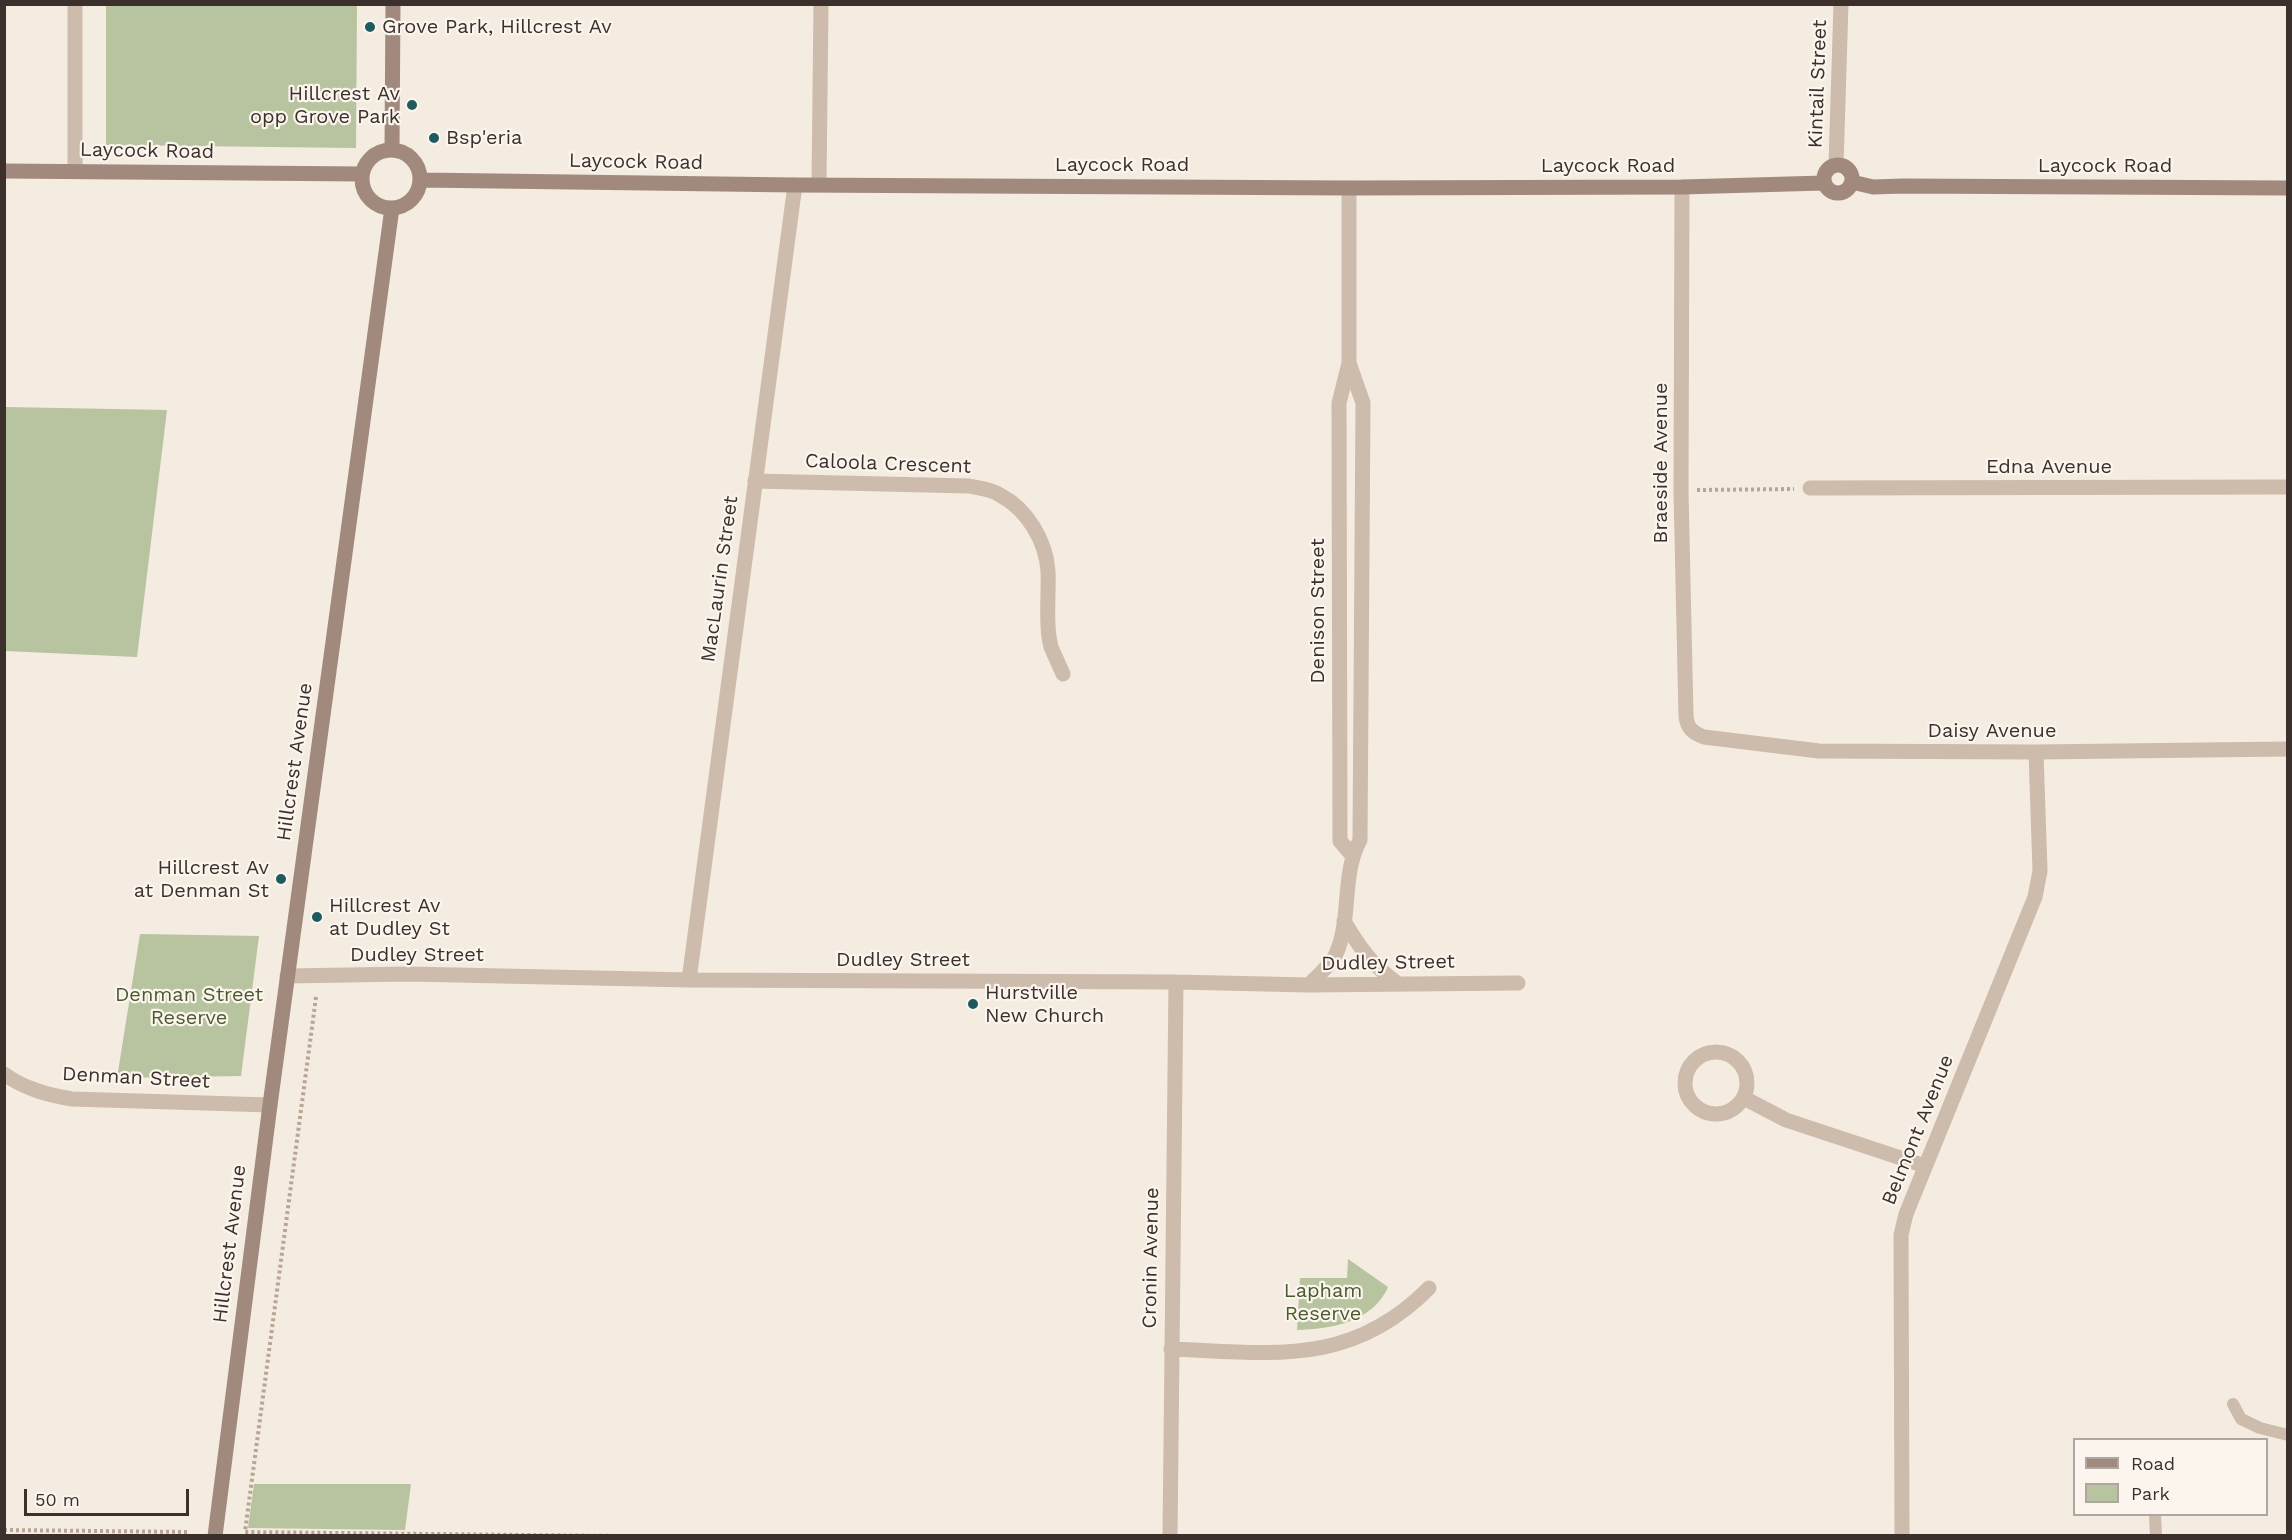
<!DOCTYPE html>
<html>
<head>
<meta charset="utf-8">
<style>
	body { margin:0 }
	#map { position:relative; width:2292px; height:1540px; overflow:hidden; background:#f4ebe1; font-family:"Work Sans",sans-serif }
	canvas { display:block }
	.frame { position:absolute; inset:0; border:6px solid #3b302b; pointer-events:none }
	.legend { position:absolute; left:2073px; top:1438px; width:195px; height:78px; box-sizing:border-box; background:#fbf5ee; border:2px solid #aea6a0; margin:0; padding:8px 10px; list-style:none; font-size:18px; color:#3b302b }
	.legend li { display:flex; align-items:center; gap:12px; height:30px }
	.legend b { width:30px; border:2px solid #aea6a0 }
	.scale { position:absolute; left:24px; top:1489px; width:165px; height:27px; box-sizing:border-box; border:3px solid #3b302b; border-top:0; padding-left:8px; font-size:18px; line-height:21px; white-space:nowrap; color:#3b302b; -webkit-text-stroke:4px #fbf5ee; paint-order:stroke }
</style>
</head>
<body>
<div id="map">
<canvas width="2292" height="1540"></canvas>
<div class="frame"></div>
<ul class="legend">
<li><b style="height:8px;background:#a18a7d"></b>Road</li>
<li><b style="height:16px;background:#b8c4a0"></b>Park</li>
</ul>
<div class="scale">50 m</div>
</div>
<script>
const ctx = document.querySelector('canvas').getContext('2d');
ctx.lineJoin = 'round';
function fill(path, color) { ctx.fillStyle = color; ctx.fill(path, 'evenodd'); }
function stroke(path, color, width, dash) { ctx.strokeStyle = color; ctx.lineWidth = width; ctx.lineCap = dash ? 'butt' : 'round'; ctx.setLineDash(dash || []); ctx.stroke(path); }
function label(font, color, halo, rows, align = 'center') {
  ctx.font = font + ' "Work Sans",sans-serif'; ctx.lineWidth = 4.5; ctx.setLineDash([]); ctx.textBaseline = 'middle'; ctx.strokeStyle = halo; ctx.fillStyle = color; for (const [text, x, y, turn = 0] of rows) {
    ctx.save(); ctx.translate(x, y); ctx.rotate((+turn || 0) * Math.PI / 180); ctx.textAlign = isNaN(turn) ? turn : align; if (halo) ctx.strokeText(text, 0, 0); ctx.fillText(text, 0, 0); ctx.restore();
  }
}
fill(new Path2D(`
	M106,5H357L356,148L106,145Z
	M5,407L167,410L137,657L5,651Z
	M140,934L259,936L241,1076L117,1078Z
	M1348,1259L1388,1287C1373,1322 1331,1329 1297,1330L1300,1278H1347Z
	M254,1484H411L405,1530L248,1528Z`), '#b8c4a0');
stroke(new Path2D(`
	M1697,490L1794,489
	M316,997L245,1532L621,1536
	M4,1530L190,1532`), '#b9a596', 4, [3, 3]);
stroke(new Path2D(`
	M2233,1404L2241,1419L2260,1428L2288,1435
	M2155,1514L2156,1536`), '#cdbbac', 12);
stroke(new Path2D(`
	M1836,165L1841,4
	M75,171V4
	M819,184L821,4
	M1682,187L1681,491L1686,716C1687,728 1693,733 1704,737L1819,751L2036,752L2288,749
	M1349,188V363L1339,403L1340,841L1352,855
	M755,481L969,486C979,488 991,489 1000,495C1027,509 1046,541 1048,571C1049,593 1046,615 1049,637L1051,647L1063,674
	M1810,488L2288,487
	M1344,921C1359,947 1372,965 1397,983
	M287,976L409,974L689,980L1176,982L1309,985L1518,983
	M689,980L795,185
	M1309,985C1317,976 1331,965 1336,954C1352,918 1341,875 1360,840L1363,403L1349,363
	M1685 1083a31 31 0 1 1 62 0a31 31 0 1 1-62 0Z
	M4,1074C25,1089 48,1095 72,1099L270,1105
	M1744,1098L1786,1120L1925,1166
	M1171,1349C1273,1353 1351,1367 1429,1288
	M1170,1536L1176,982
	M1902,1536L1901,1235L1906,1214L2035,897L2040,871L2036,752`), '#cdbbac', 15);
stroke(new Path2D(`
	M392,149L393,4
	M362 179a29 29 0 1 1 58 0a29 29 0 1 1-58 0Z
	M1824 179a14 14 0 1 1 28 0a14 14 0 1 1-28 0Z
	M4,171L362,174
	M421,180L795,185L1349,188L1682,187L1824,183
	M1852,182L1873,187L1903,186L2288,188
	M215,1536L270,1105L392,208`), '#a18a7d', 15);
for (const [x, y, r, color] of [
	[370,27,6,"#1f5a5e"],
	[412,105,6,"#1f5a5e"],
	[434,138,6,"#1f5a5e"],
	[281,879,6,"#1f5a5e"],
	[317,917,6,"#1f5a5e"],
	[973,1004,6,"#1f5a5e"]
]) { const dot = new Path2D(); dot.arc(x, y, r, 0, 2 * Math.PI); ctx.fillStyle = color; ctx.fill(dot); stroke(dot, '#fbf5ee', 2); }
label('20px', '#3b302b', '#fbf5ee', [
	["Grove Park, Hillcrest Av",382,27],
	["Hillcrest Av",400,94,"right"],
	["opp Grove Park",400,117,"right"],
	["Bsp'eria",446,138],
	["Hillcrest Av",269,868,"right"],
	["at Denman St",269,891,"right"],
	["Hillcrest Av",329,906],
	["at Dudley St",329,929],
	["Hurstville",985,993],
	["New Church",985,1016]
], 'left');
label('20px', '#3b302b', '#fbf5ee', [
	["Kintail Street",1818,84,-88],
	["Laycock Road",147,151,1],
	["Laycock Road",636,162,1],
	["Laycock Road",1122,165],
	["Laycock Road",1608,166],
	["Laycock Road",2105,166],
	["Braeside Avenue",1661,463,-90],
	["Caloola Crescent",888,464,2],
	["Edna Avenue",2049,467],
	["MacLaurin Street",720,579,-82],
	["Denison Street",1318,611,-90],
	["Daisy Avenue",1992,731],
	["Hillcrest Avenue",295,762,-82],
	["Dudley Street",417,955],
	["Dudley Street",903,960],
	["Dudley Street",1388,963,-1],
	["Denman Street",136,1078,3],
	["Belmont Avenue",1918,1130,-68],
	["Hillcrest Avenue",230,1244,-83],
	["Cronin Avenue",1151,1258,-89]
]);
label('20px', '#4a5a2e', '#fbf5ee', [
	["Denman Street",189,995],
	["Reserve",189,1018],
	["Lapham",1323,1291],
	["Reserve",1323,1314]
]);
</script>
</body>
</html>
